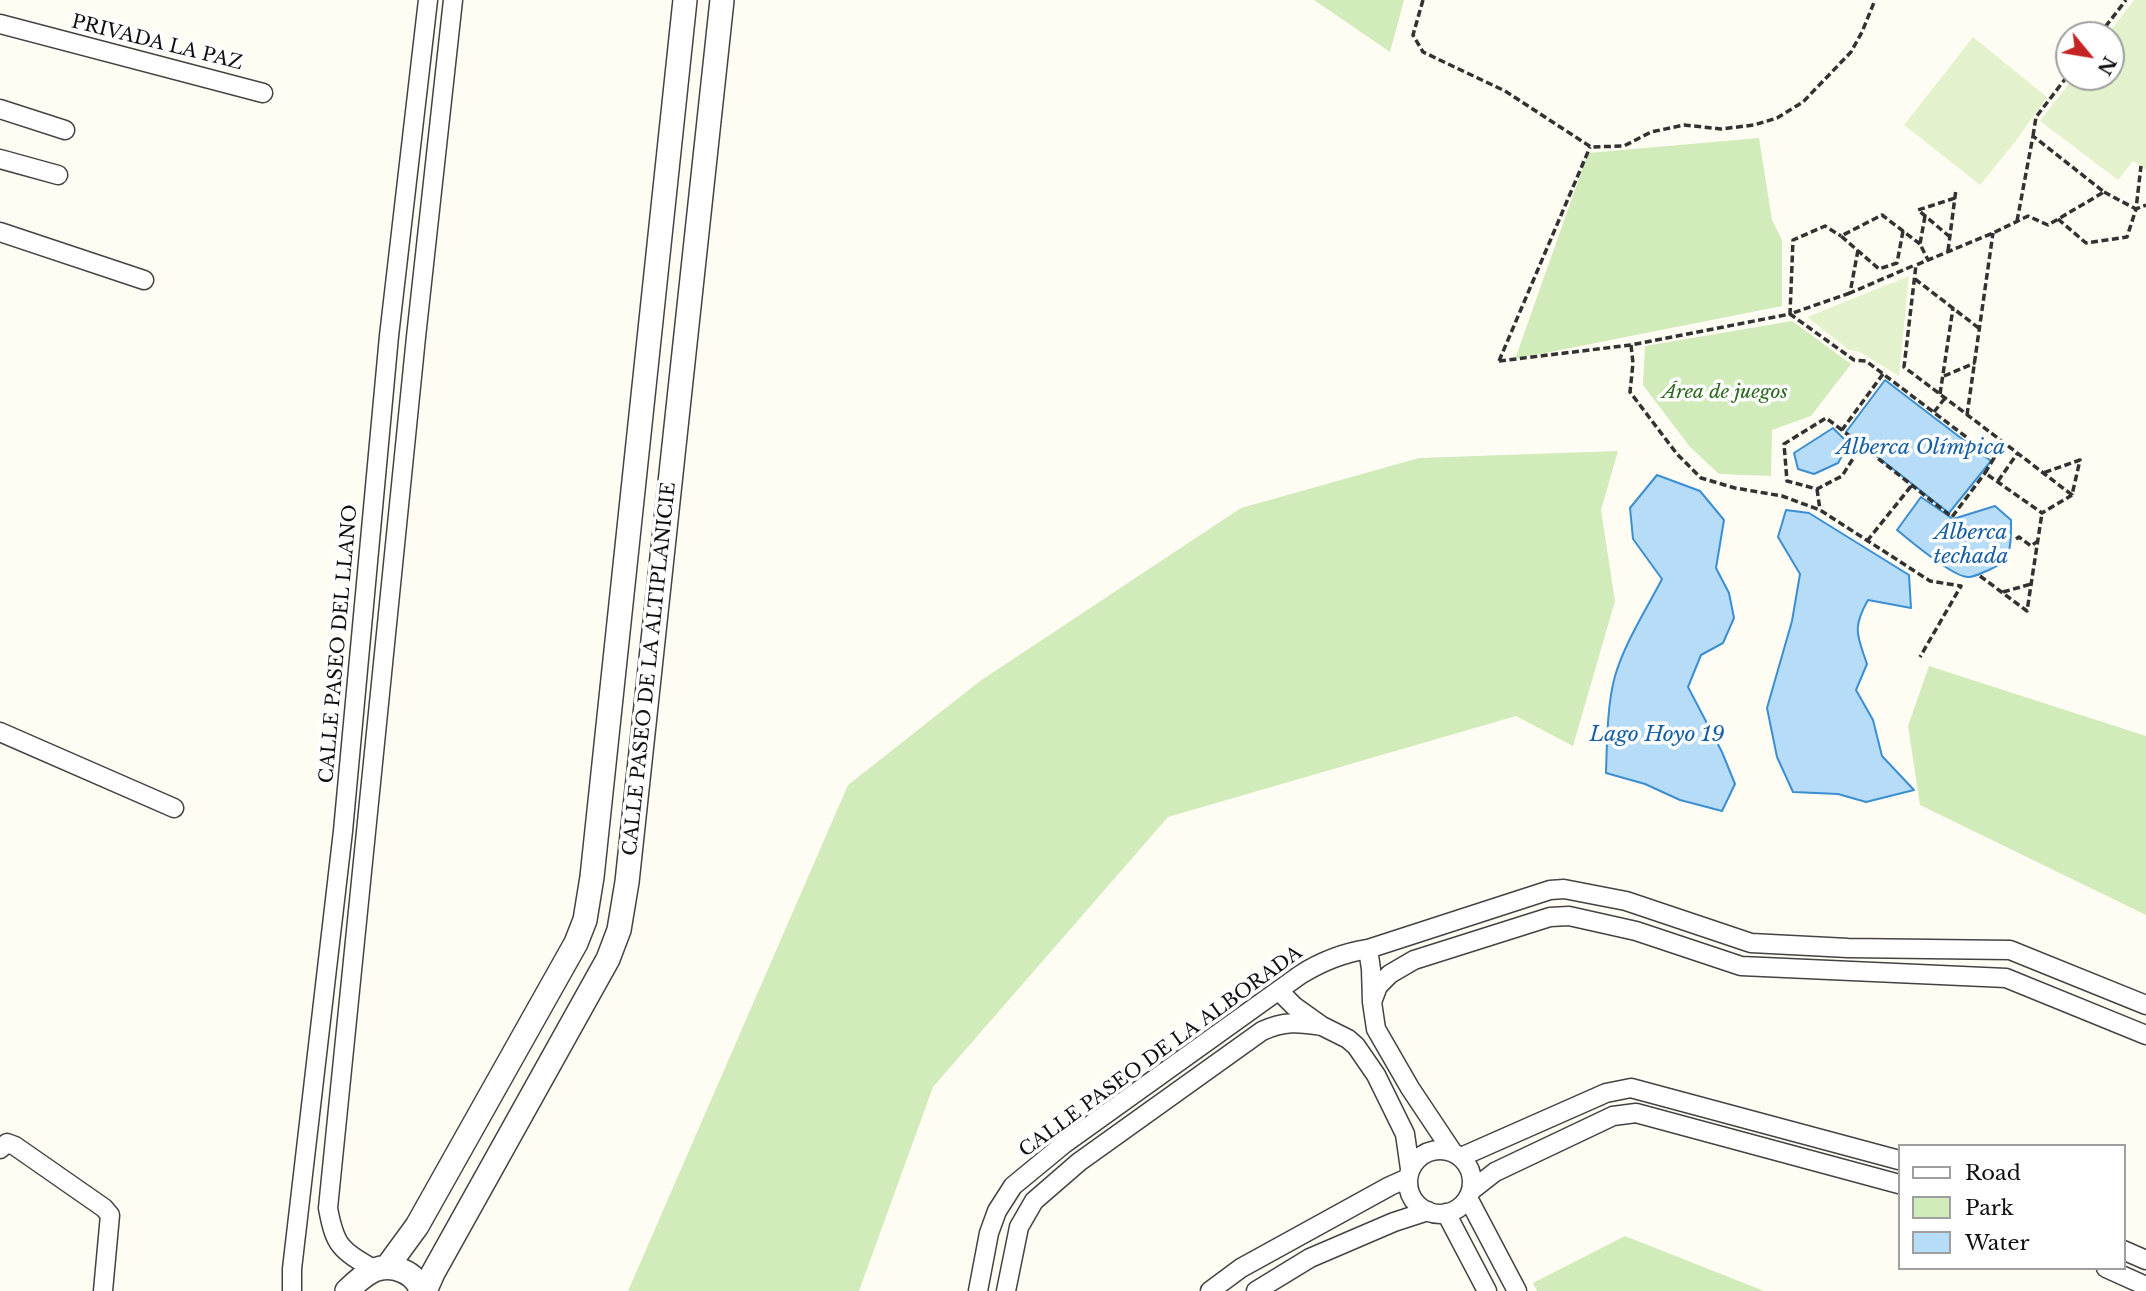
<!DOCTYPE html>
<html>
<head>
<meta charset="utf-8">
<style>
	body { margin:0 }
	#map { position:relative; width:2146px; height:1291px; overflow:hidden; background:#fffdf3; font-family:"Libre Baskerville",serif }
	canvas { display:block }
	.legend { position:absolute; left:1898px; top:1144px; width:228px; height:126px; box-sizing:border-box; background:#fff; border:2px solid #9f9f9f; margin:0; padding:9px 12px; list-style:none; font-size:21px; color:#101010 }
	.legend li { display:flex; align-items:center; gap:14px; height:35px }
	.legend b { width:35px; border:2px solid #9f9f9f }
	.north { position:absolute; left:2055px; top:21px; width:70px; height:70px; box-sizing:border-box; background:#fff; border:2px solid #9f9f9f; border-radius:50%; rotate:120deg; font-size:19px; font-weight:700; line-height:28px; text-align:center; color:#101010 }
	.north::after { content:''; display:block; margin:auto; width:24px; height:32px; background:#c42423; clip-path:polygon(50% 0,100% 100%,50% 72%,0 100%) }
</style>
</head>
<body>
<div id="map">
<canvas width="2146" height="1291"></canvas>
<ul class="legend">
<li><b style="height:9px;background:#fff"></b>Road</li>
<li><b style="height:19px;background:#d1ebbb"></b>Park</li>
<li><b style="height:19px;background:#b6dcf8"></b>Water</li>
</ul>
<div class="north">N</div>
</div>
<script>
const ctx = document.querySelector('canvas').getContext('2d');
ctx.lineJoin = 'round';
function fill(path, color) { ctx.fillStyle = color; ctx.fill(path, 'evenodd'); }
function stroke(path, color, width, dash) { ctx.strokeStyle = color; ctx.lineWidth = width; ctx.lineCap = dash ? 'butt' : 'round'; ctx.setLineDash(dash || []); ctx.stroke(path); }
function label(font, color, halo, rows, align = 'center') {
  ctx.font = font + ' "Libre Baskerville",serif'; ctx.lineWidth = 7; ctx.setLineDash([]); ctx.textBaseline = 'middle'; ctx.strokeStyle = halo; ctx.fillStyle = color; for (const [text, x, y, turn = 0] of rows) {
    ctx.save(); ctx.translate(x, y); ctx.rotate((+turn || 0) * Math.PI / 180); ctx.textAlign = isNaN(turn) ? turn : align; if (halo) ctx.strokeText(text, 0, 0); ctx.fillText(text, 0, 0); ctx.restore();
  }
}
fill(new Path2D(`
	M1314,0H1404L1390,52Z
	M1759,138L1772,220L1782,240V306L1515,359L1588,153Z
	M1792,321L1851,364L1811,416L1772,430L1771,476L1719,474L1690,447L1643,385L1645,346Z
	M1618,451L1601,510L1615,601L1573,746L1516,716L1168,817L933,1087L859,1291H628L848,785L980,681L1241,508L1419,458Z
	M1929,666L2146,736V915L1920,805L1908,726Z
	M1625,1236L1764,1291H1537L1533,1283Z`), '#d1ebbb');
fill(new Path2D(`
	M2134,0H2146V170L2133,161L2118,180L2040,121L2074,77H2111V35H2107Z
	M1973,37L2047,97L2015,142L1980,185L1904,125Z
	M1909,276L1899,376L1860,352L1849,350L1807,317Z`), '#e3f2cd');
const water = new Path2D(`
	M1885,380L1991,461L1949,513L1846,432Z
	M1833,428L1849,444L1838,463L1814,474L1798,469L1794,453Z
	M1657,475L1700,491L1724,520L1716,568L1729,593L1734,618L1723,643L1701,655L1688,687L1722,752L1735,784L1722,811L1680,800L1645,784L1606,773C1607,743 1607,705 1615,676C1625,642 1646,610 1662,579L1633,539L1630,508Z
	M1921,497L1953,519L1995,506L2011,520C2011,544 2013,560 1989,570C1983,572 1975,577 1969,577C1955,579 1909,540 1897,530Z
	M1786,510L1809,513L1909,575L1911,608L1868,600C1852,628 1857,635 1867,664L1856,690L1873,720L1882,756L1914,790L1866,802L1838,794L1793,792L1777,757L1767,708L1792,621L1800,574L1778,537Z`);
fill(water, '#b6dcf8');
stroke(water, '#3b8ed1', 2);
const minor = new Path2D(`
	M0,24L263,93
	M0,109L65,130
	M0,159L58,175
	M0,232L144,280
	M0,732L174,808
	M1368,949L1371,969L1372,1002L1376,1029L1410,1088L1452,1151
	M1279,991L1294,1006L1322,1026L1348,1039L1356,1046L1376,1075L1405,1134L1410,1169
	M1372,1002L1378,986L1390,974L1414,960L1550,917L1569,916L1636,931L1741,966L2006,978L2146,1035
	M0,1149L7,1143L15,1146L104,1208L110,1215L103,1291
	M1408 1182a32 32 0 1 1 64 0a32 32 0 1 1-64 0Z
	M1461,1157L1606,1093L1631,1088L1899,1160
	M1472,1190L1495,1172L1613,1116L1636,1113L1899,1184
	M1468,1198L1517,1291
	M1446,1213L1487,1291
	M2123,1250L2146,1260
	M2106,1268L2146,1286
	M375,1270C341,1250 335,1247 328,1208L416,337L453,0
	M292,1291V1269L343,831L389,336L428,0
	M978,1291L989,1233L997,1211L1013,1186L1064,1144L1300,975C1322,961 1342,953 1368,949L1550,890L1564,889L1626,901L1751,943L1848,948L2010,950L2146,1005
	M1006,1291L1019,1227L1034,1201L1079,1162L1262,1031C1284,1021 1298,1022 1322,1026
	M1210,1291L1241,1268L1390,1186L1408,1178
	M1256,1291L1310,1258L1394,1222L1428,1211`);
const tertiary = new Path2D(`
	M387,1267L417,1226L576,943L585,920L592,877L685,0
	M347,1291C355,1283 364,1275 374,1270C392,1263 416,1272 421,1291
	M425,1291L433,1273L608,959L619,930L627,882L722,0`);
stroke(minor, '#434343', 21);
stroke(tertiary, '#434343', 26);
stroke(new Path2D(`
	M1423,0L1413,35L1423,52L1505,91L1591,147L1624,146L1651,132L1684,125L1721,129L1754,125L1777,118L1803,102L1851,52L1862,32L1875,0
	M2099,35L2126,0
	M2033,136L2036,117L2069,74
	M2104,192L2136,209L2141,166
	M1925,216L1920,244L1928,260
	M2058,219L2086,243L2127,237L2136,209L2146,205
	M2017,221L2033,136L2104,192L2048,225L2028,216L1993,233L1916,265L1904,367C1960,409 2016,452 2072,495L2080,460L2043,473
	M1903,231L1897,263L1879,269L1841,236L1882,215L1920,244
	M1950,237L1918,210L1955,198
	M1858,250L1850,293L1915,265
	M1948,251L1956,189
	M1915,279L1980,329
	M1850,293L1790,314L1854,360L1866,361L1994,458L1985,473L2042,513L2072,495
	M1631,345L1633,363L1630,392L1677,454L1701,478L1735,488L1782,496L1820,510L1930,581L1961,586L1920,657
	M1499,361L1631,345L1790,314L1793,240L1825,226L1841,236
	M1499,361L1590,147
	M1883,374L1842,430L1952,517L1985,473
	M1944,376L1975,363
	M1940,394L1953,308
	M1934,412L1945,398
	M1967,415L1993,233
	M1842,430L1826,418L1784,444L1787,481L1817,489L1842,476L1861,446
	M1998,481L2017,454
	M1817,489L1820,510
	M2016,539L2019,537L2031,546L2038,541
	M1867,541L1912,485
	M1980,576L2027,611L2042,513
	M2003,592L2031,584`), '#323232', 3.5, [7, 3.5]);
stroke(minor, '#fff', 18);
stroke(tertiary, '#fff', 23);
label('19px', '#101010', '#fff', [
	["PRIVADA LA PAZ",157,43,14],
	["CALLE PASEO DEL LLANO",339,644,-85],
	["CALLE PASEO DE LA ALTIPLANICIE",650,669,-84],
	["CALLE PASEO DE LA ALBORADA",1161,1052,-36]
]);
label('italic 19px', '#2a6a1d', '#fff', [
	["Área de juegos",1725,393]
]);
label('italic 21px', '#155fa6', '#fff', [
	["Alberca Olímpica",1921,448],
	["Alberca",1971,533],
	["techada",1971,557],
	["Lago Hoyo 19",1657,735]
]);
</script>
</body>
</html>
